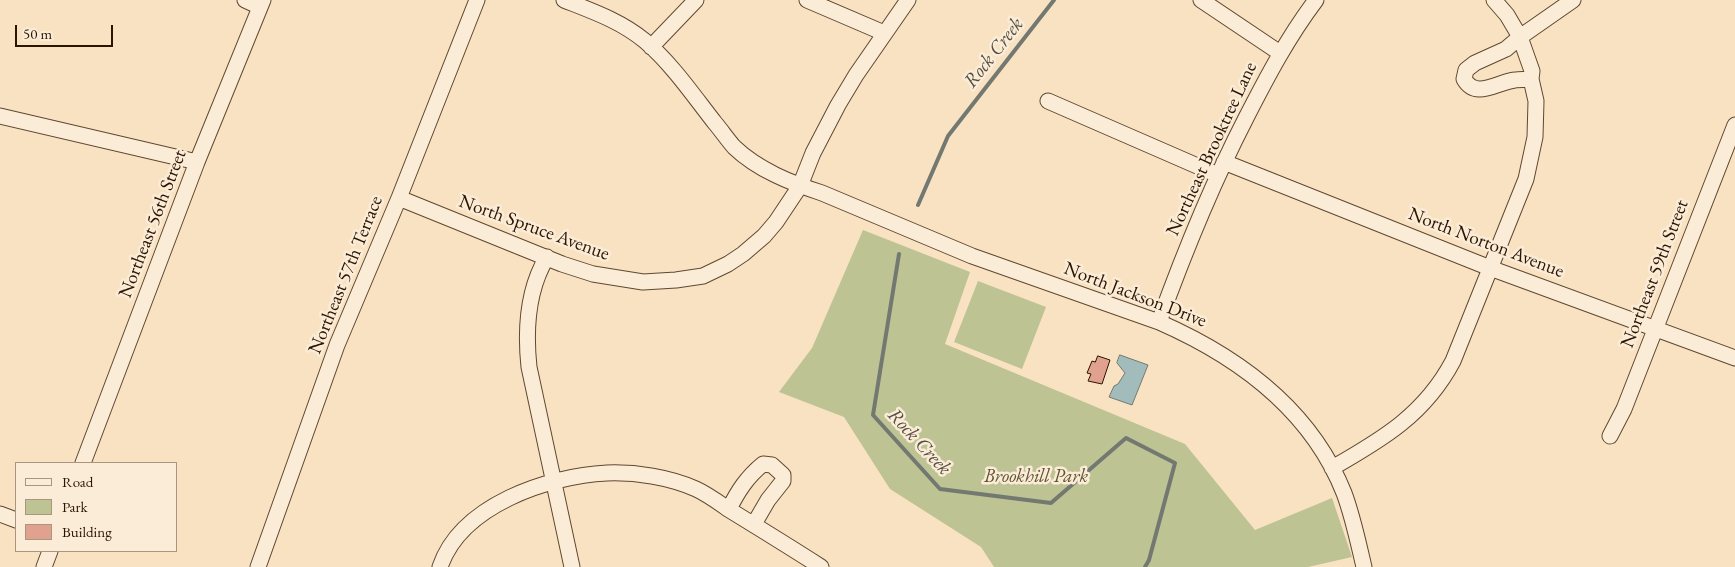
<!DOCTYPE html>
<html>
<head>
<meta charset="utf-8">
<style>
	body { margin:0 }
	#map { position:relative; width:1735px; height:567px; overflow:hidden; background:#f9e2c1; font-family:"EB Garamond",serif }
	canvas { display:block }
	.legend { position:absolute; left:15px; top:462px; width:162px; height:90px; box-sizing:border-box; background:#fbecd7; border:1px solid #a89681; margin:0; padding:6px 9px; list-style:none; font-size:15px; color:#2c1500 }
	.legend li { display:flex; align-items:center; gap:10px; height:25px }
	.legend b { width:25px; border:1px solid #a89681 }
	.scale { position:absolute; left:15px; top:25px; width:98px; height:22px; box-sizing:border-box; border:2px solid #2c1500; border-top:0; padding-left:6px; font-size:15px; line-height:18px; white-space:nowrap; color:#2c1500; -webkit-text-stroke:4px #fbecd7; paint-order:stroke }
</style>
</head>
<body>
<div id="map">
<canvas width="1735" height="567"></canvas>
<ul class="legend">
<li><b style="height:6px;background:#fbecd7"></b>Road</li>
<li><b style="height:14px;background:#bdc393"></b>Park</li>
<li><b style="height:14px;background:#e0a18f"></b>Building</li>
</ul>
<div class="scale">50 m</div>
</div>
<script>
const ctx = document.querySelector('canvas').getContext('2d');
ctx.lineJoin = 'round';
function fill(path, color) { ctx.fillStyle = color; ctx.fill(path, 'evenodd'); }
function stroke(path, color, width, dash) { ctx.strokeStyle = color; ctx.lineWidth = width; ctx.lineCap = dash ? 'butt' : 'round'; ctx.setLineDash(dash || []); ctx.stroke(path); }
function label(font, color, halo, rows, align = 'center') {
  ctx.font = font + ' "EB Garamond",serif'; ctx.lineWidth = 5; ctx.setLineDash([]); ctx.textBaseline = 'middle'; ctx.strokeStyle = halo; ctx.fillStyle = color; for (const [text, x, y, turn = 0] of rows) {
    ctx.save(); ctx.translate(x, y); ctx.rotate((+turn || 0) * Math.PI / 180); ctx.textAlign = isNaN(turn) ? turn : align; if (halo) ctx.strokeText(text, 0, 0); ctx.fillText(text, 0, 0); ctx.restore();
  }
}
fill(new Path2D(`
	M863,230L970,272L945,344L1185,444L1255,530L1332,498L1352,557L1308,567H994L981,547L890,489L844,417L779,392L812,348Z
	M978,281L1046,307L1022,369L954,342Z`), '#bdc393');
const water = new Path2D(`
	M1120,355L1148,365L1132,405L1109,397L1114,386L1118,384L1125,373L1117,363Z`);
fill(water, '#a2bcbc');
stroke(water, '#737971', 1);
stroke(new Path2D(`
	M918,205L948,136L1054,0
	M899,254L873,415L940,489L1051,503L1126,438L1175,463L1149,560L1145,567`), '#737971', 4);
const building = new Path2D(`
	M1098,356L1110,360L1102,384L1088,381L1091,374L1087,373L1092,361L1095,362Z`);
fill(building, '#e0a18f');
stroke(building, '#2c1500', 1);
const minor = new Path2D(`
	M245,0L260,7
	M564,0C592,11 621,21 645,41C672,64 693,95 715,123C721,130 727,139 734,147C758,170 791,183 822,193L972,256L1159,322C1239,357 1311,410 1344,493C1353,517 1358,542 1364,567
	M807,0L884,33
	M1201,0L1280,53
	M651,47L696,0
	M1531,79C1526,80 1520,79 1515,80C1497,82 1476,100 1464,79L1466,70L1475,63L1506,49L1520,37L1573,0
	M1048,101L1218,175
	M0,116L197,162
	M1224,162L1490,268L1735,358
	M399,198L562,264L593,274L643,282L676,280L703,276L728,264L743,254L764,236L776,222L800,186L813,153L838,105L856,75L908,0
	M547,257C527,290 525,329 529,367L572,567
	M1159,322C1184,253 1212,184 1246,118C1267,77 1288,37 1316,0
	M1610,436L1624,409L1735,125
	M83,463L197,162L263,0
	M1332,468C1383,439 1425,414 1453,361L1526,179L1535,137L1536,101L1531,79L1532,71L1520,37L1507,15L1494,0
	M729,509C738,491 747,477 763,464L772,465L783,475V481L768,500L754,524
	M0,514L16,520
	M44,567L50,551
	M258,567L337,345L399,198L477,0
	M440,567C461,505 548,476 607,473C636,472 669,477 696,489C707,494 718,502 728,509C759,528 790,547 821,567`);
stroke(minor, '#5f4830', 17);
stroke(minor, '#fbecd7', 15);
label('19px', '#2c1500', '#fbecd7', [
	["Northeast Brooktree Lane",1212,149,-65],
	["Northeast 56th Street",153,224,-69],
	["North Spruce Avenue",534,228,20],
	["North Norton Avenue",1486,243,21],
	["Northeast 59th Street",1655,274,-69],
	["Northeast 57th Terrace",346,275,-68],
	["North Jackson Drive",1135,295,21]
]);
label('italic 19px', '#5f5233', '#fbecd7', [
	["Brookhill Park",1036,477]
]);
label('italic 20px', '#554f42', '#fbecd7', [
	["Rock Creek",994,53,-52],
	["Rock Creek",919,442,47]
]);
</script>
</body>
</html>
